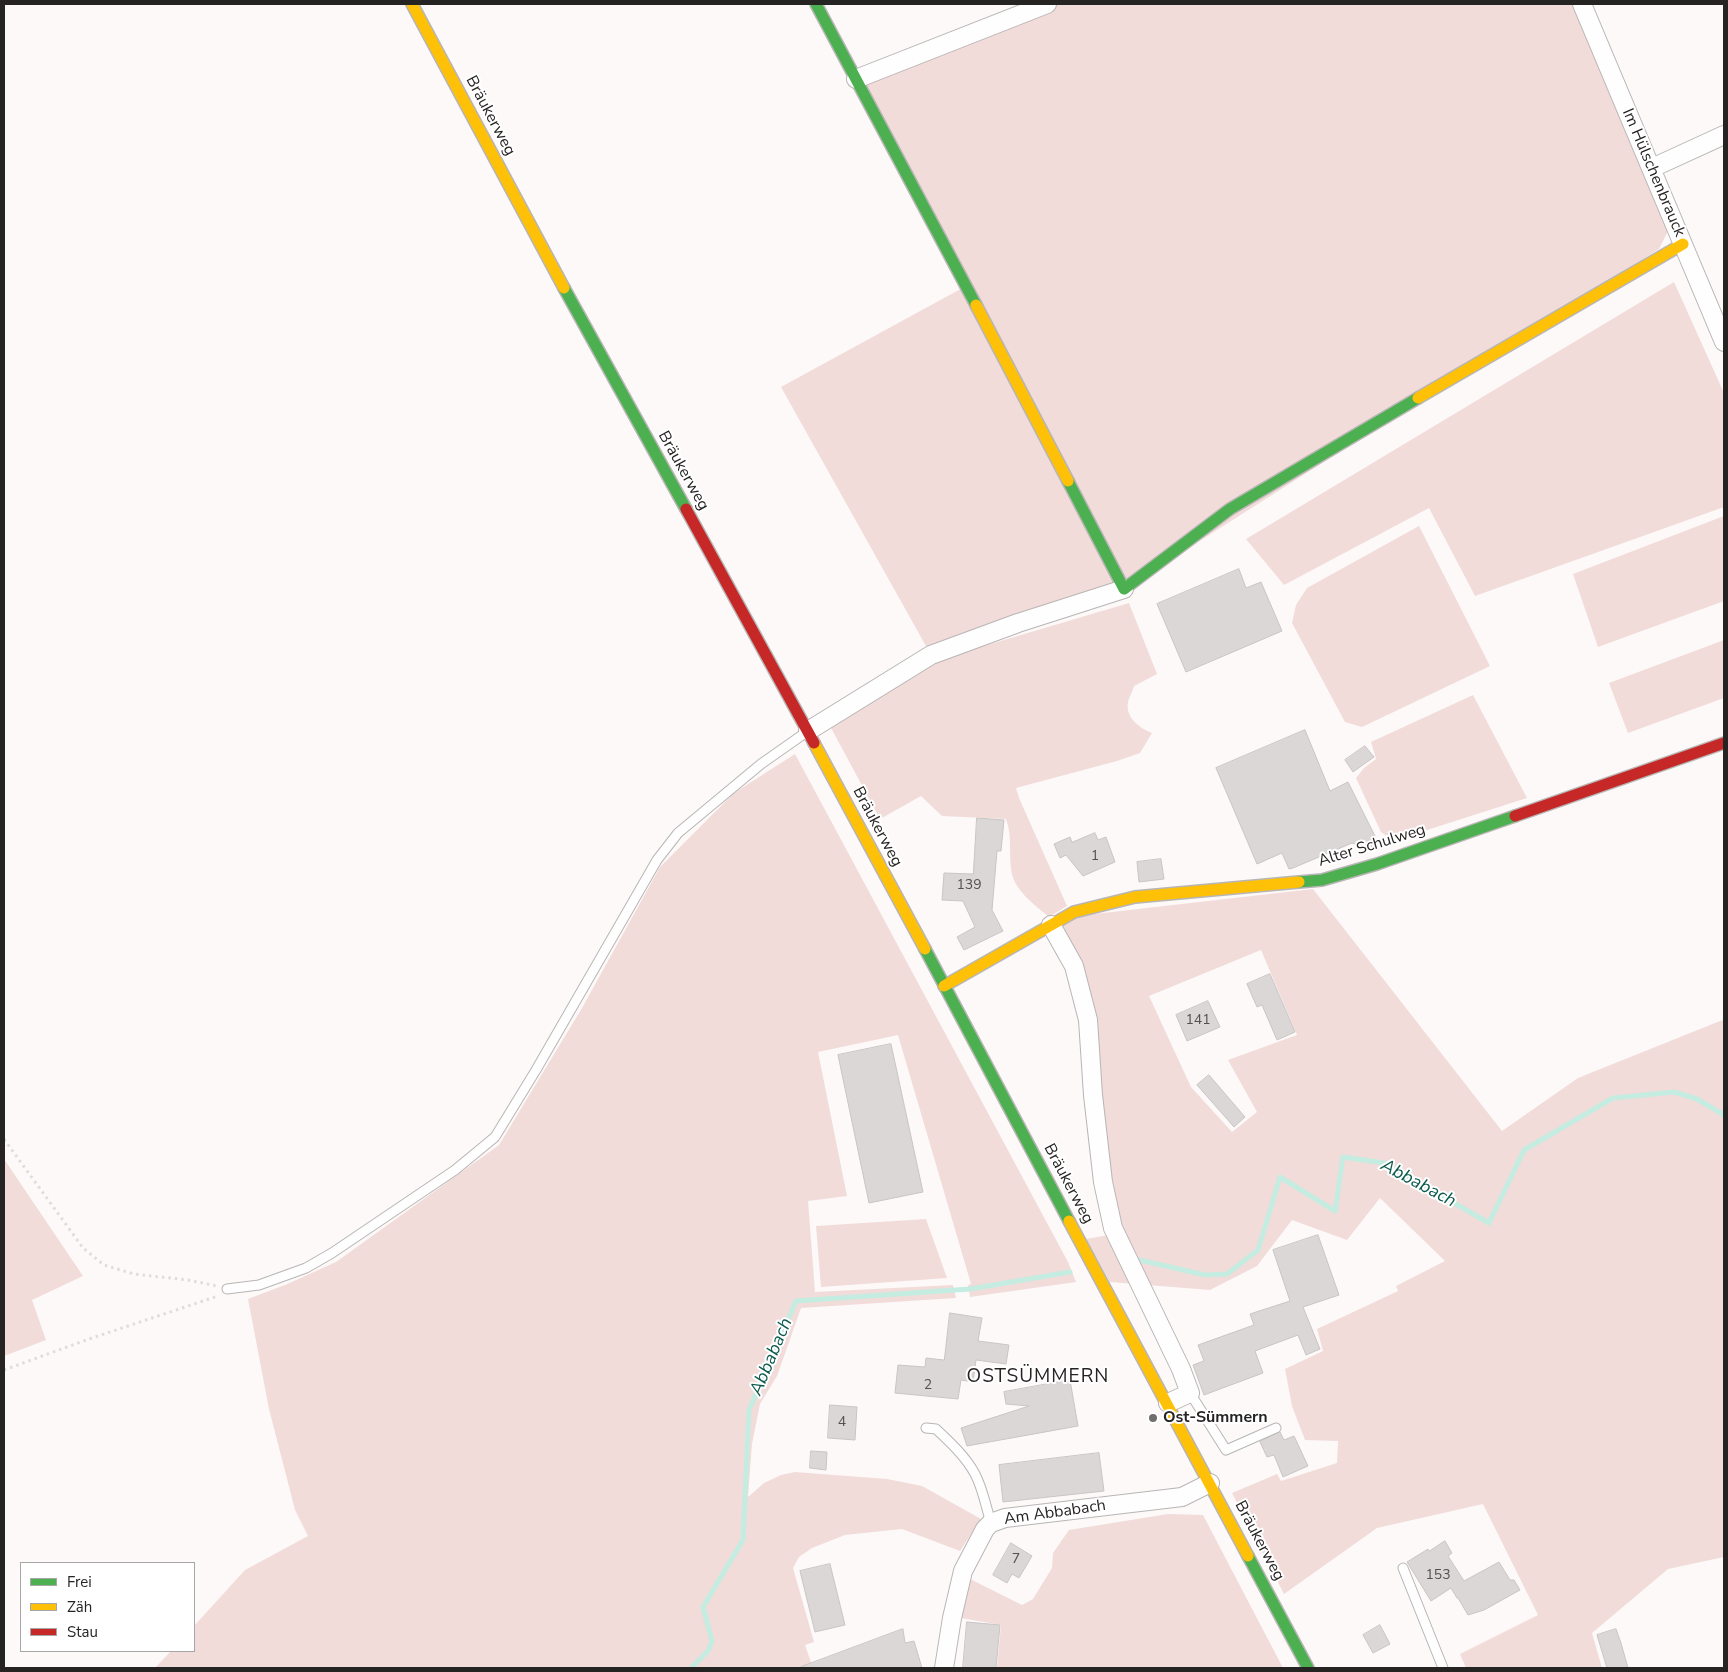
<!DOCTYPE html>
<html>
<head>
<meta charset="utf-8">
<style>
	body { margin:0 }
	#map { position:relative; width:1728px; height:1672px; overflow:hidden; background:#fdf9f9; font-family:"Nunito Sans",sans-serif }
	canvas { display:block }
	.frame { position:absolute; inset:0; border:5px solid #262323; pointer-events:none }
	.legend { position:absolute; left:20px; top:1562px; width:175px; height:90px; box-sizing:border-box; background:#fff; border:1px solid #a8a7a7; margin:0; padding:6px 9px; list-style:none; font-size:15px; color:#262323 }
	.legend li { display:flex; align-items:center; gap:10px; height:25px }
	.legend b { width:25px; border:1px solid #a8a7a7 }
</style>
</head>
<body>
<div id="map">
<canvas width="1728" height="1672"></canvas>
<div class="frame"></div>
<ul class="legend">
<li><b style="height:6px;background:#4caf50"></b>Frei</li>
<li><b style="height:6px;background:#ffc107"></b>Zäh</li>
<li><b style="height:6px;background:#c62828"></b>Stau</li>
</ul>
</div>
<script>
const ctx = document.querySelector('canvas').getContext('2d');
ctx.lineJoin = 'round';
function fill(path, color) { ctx.fillStyle = color; ctx.fill(path, 'evenodd'); }
function stroke(path, color, width, dash) { ctx.strokeStyle = color; ctx.lineWidth = width; ctx.lineCap = dash ? 'butt' : 'round'; ctx.setLineDash(dash || []); ctx.stroke(path); }
function label(font, color, halo, rows, align = 'center') {
  ctx.font = font + ' "Nunito Sans",sans-serif'; ctx.lineWidth = 4; ctx.setLineDash([]); ctx.textBaseline = 'middle'; ctx.strokeStyle = halo; ctx.fillStyle = color; for (const [text, x, y, turn = 0] of rows) {
    ctx.save(); ctx.translate(x, y); ctx.rotate((+turn || 0) * Math.PI / 180); ctx.textAlign = isNaN(turn) ? turn : align; if (halo) ctx.strokeText(text, 0, 0); ctx.fillText(text, 0, 0); ctx.restore();
  }
}
fill(new Path2D(`
	M1047,4H1575L1670,227L1659,249L1124,589L931,655L781,387L966,286L856,79Z
	M1674,282L1724,393V507L1475,596L1429,508L1284,585L1246,539Z
	M1724,516V601L1598,647L1573,574Z
	M1419,526L1490,666L1362,727L1345,722L1292,623L1296,605L1307,588Z
	M1129,603L1157,674L1134,686C1133,691 1129,697 1128,702C1125,717 1139,728 1152,733L1140,753L1117,761L1016,788L1019,798L1067,906L1049,917C1035,905 1013,890 1011,869C1009,852 1012,835 1006,819L942,816L921,796L880,819L830,726L906,679L950,656Z
	M1724,640V698L1628,733L1609,683Z
	M1473,695L1527,798L1399,839H1391L1381,832L1356,778L1364,768L1376,759L1371,742Z
	M795,754L1068,1262L1076,1282L970,1297L968,1285L971,1284L898,1035L818,1052L847,1196L808,1201L815,1292L953,1285L956,1298L801,1308L777,1376L760,1404L752,1444L748,1497L764,1483L781,1475L795,1472L887,1479L922,1486L981,1519L960,1551L902,1529L845,1535L812,1548L799,1557L793,1568L814,1642L805,1645L813,1668H155L171,1651H194V1626L245,1570L308,1536L295,1510L269,1409L248,1299L285,1285L336,1262L499,1145L582,1008L660,867L734,793Z
	M1313,889L1502,1131L1578,1078L1720,1021L1724,1020V1557L1668,1569L1592,1633L1602,1668H1466L1460,1654L1538,1615L1483,1504L1377,1528L1284,1594L1232,1493L1277,1474L1281,1481L1337,1463L1338,1441L1305,1440L1292,1406L1285,1369L1323,1351L1317,1329L1398,1291L1396,1286L1445,1261L1380,1198L1347,1240L1292,1220L1257,1266L1210,1290L1110,1282L1086,1239L1120,1233L1116,1225L1098,1092L1059,926L1077,916ZM1261,950L1297,1035L1228,1060L1257,1112L1232,1132L1191,1087L1149,996Z
	M4,1159L83,1276L32,1300L46,1340L4,1356Z
	M926,1219L947,1278L821,1287L816,1226Z
	M1168,1514L1203,1515L1283,1668H997L1001,1625L961,1618L970,1579L1022,1605L1033,1599L1052,1568L1053,1553L1069,1530Z`), '#f1dcd9');
stroke(new Path2D(`
	M1135,1259L1205,1275L1227,1274L1258,1250L1280,1177L1335,1211L1343,1157L1384,1163L1489,1223L1524,1150L1613,1098L1674,1092L1697,1099L1724,1115
	M691,1668L708,1651L712,1641L703,1607L743,1540L749,1410L796,1301L970,1289L1070,1272`), '#c4ece1', 5);
const building = new Path2D(`
	M1239,569L1246,588L1261,582L1282,631L1186,672L1157,604Z
	M1305,730L1330,791L1348,782L1375,836L1371,849L1352,843L1293,868L1289,869L1282,853L1257,864L1216,768Z
	M1365,746L1374,757L1353,772L1345,760Z
	M977,818L1004,820L1001,851H997L992,910L1003,931L964,950L957,937L975,927L963,901L942,900L944,873L973,874Z
	M1095,833L1098,840L1106,837L1115,862L1083,876L1066,855L1060,858L1054,844L1070,837L1072,842Z
	M1161,859L1164,879L1139,882L1137,862Z
	M1270,974L1295,1032L1277,1040L1262,1005L1257,1007L1247,984Z
	M1208,1001L1220,1027L1187,1041L1176,1015Z
	M891,1044L923,1192L869,1203L838,1055Z
	M1209,1075L1245,1117L1234,1127L1197,1085Z
	M1318,1235L1339,1295L1303,1307L1320,1349L1306,1355L1298,1335L1255,1351L1263,1373L1204,1395L1193,1365L1204,1361L1198,1345L1254,1325L1250,1314L1290,1301L1273,1250Z
	M950,1313L982,1318L978,1341L1009,1345L1006,1364L976,1360L973,1382L961,1380L958,1399L895,1393L898,1365L925,1367L926,1358L944,1360Z
	M1070,1380L1078,1426L967,1446L961,1428L1029,1406L1006,1404L1004,1392Z
	M830,1405L857,1407L855,1440L828,1438Z
	M1280,1432L1284,1440L1294,1436L1308,1466L1283,1477L1274,1455L1267,1457L1260,1442Z
	M811,1451L827,1452L826,1470L810,1468Z
	M1099,1453L1104,1491L1003,1502L999,1465Z
	M1445,1541L1452,1553L1448,1556L1464,1581L1499,1562L1510,1580H1514L1520,1590L1484,1610L1468,1615L1458,1598H1457L1451,1588L1431,1601L1407,1562L1428,1549L1429,1551Z
	M1011,1543L1032,1556L1019,1578L1012,1574L1007,1583L993,1575Z
	M830,1564L845,1625L815,1632L800,1571Z
	M967,1622L1000,1625L996,1668H963Z
	M1380,1625L1390,1644L1373,1653L1363,1635Z
	M903,1629L905,1643L914,1641L922,1668H801V1667Z
	M1616,1629L1621,1643L1628,1668H1607L1597,1635Z`);
fill(building, '#dad7d6');
stroke(building, '#c8c5c4', 1);
const lane = new Path2D(`
	M227,1289L259,1285L306,1268L332,1253L455,1170L495,1137L536,1070L657,860L678,833L761,764L808,731
	M1190,1393L1226,1450L1276,1428
	M926,1428L936,1429C950,1442 966,1457 975,1474C983,1489 986,1507 991,1523
	M1403,1568L1443,1668`);
const street = new Path2D(`
	M1582,4L1724,342
	M856,79L1047,4
	M1652,168L1724,135
	M808,731L931,655L1018,623L1124,589
	M1051,925L1074,966L1088,1020L1093,1095L1103,1182L1113,1228L1181,1369L1190,1393L1168,1403
	M944,1668L952,1618L963,1571L985,1529L991,1523L1005,1518L1182,1497L1210,1483`);
const fast = new Path2D(`
	M816,4L976,305
	M564,288L686,509
	M1068,481L1124,589L1230,509L1418,398
	M1299,882L1322,880L1377,864L1515,816
	M925,949L1069,1221
	M1248,1556L1308,1668`);
const slow = new Path2D(`
	M412,4L564,288
	M976,305L1068,481
	M1418,398L1683,244
	M814,743L925,949
	M944,986L1074,912L1135,897L1299,882
	M1069,1221L1248,1556`);
const jam = new Path2D(`
	M686,509L814,743
	M1515,816L1724,743`);
stroke(lane, '#b8b5b5', 11);
stroke(street, '#b8b5b5', 20);
stroke(fast, '#b8b5b5', 14);
stroke(slow, '#b8b5b5', 14);
stroke(jam, '#b8b5b5', 14);
stroke(new Path2D(`
	M4,1139L83,1248L104,1265L134,1274L188,1280L217,1286
	M4,1370L89,1339L218,1296`), '#dedddd', 3, [2.5, 4]);
stroke(lane, '#fffefe', 9);
stroke(street, '#fffefe', 18);
stroke(fast, '#4caf50', 11);
stroke(slow, '#ffc107', 11);
stroke(jam, '#c62828', 11);
for (const [x, y, r, color] of [
	[1153,1418,5,"#716e6e"]
]) { const dot = new Path2D(); dot.arc(x, y, r, 0, 2 * Math.PI); ctx.fillStyle = color; ctx.fill(dot); stroke(dot, '#fff', 2); }
label('14px', '#535050', null, [
	["1",1095,857],
	["139",969,886],
	["141",1198,1021],
	["2",928,1386],
	["4",842,1423],
	["7",1016,1560],
	["153",1438,1576]
]);
label('16px', '#262323', '#fff', [
	["Bräukerweg",490,116,62],
	["Im Hülschenbrauck",1653,173,67],
	["Bräukerweg",683,471,61],
	["Bräukerweg",877,827,62],
	["Alter Schulweg",1372,846,-17],
	["Bräukerweg",1068,1184,62],
	["Am Abbabach",1055,1513,-8],
	["Bräukerweg",1259,1541,62]
]);
label('bold 16px', '#262323', '#fff', [
	["Ost-Sümmern",1163,1418]
], 'left');
label('italic 18px', '#0b5a4c', '#fff', [
	["Abbabach",1418,1184,28],
	["Abbabach",772,1357,-67]
]);
ctx.letterSpacing = '1px';
label('19px', '#262323', '#fff', [
	["OSTSÜMMERN",1038,1377]
]);
ctx.letterSpacing = '0px';
</script>
</body>
</html>
